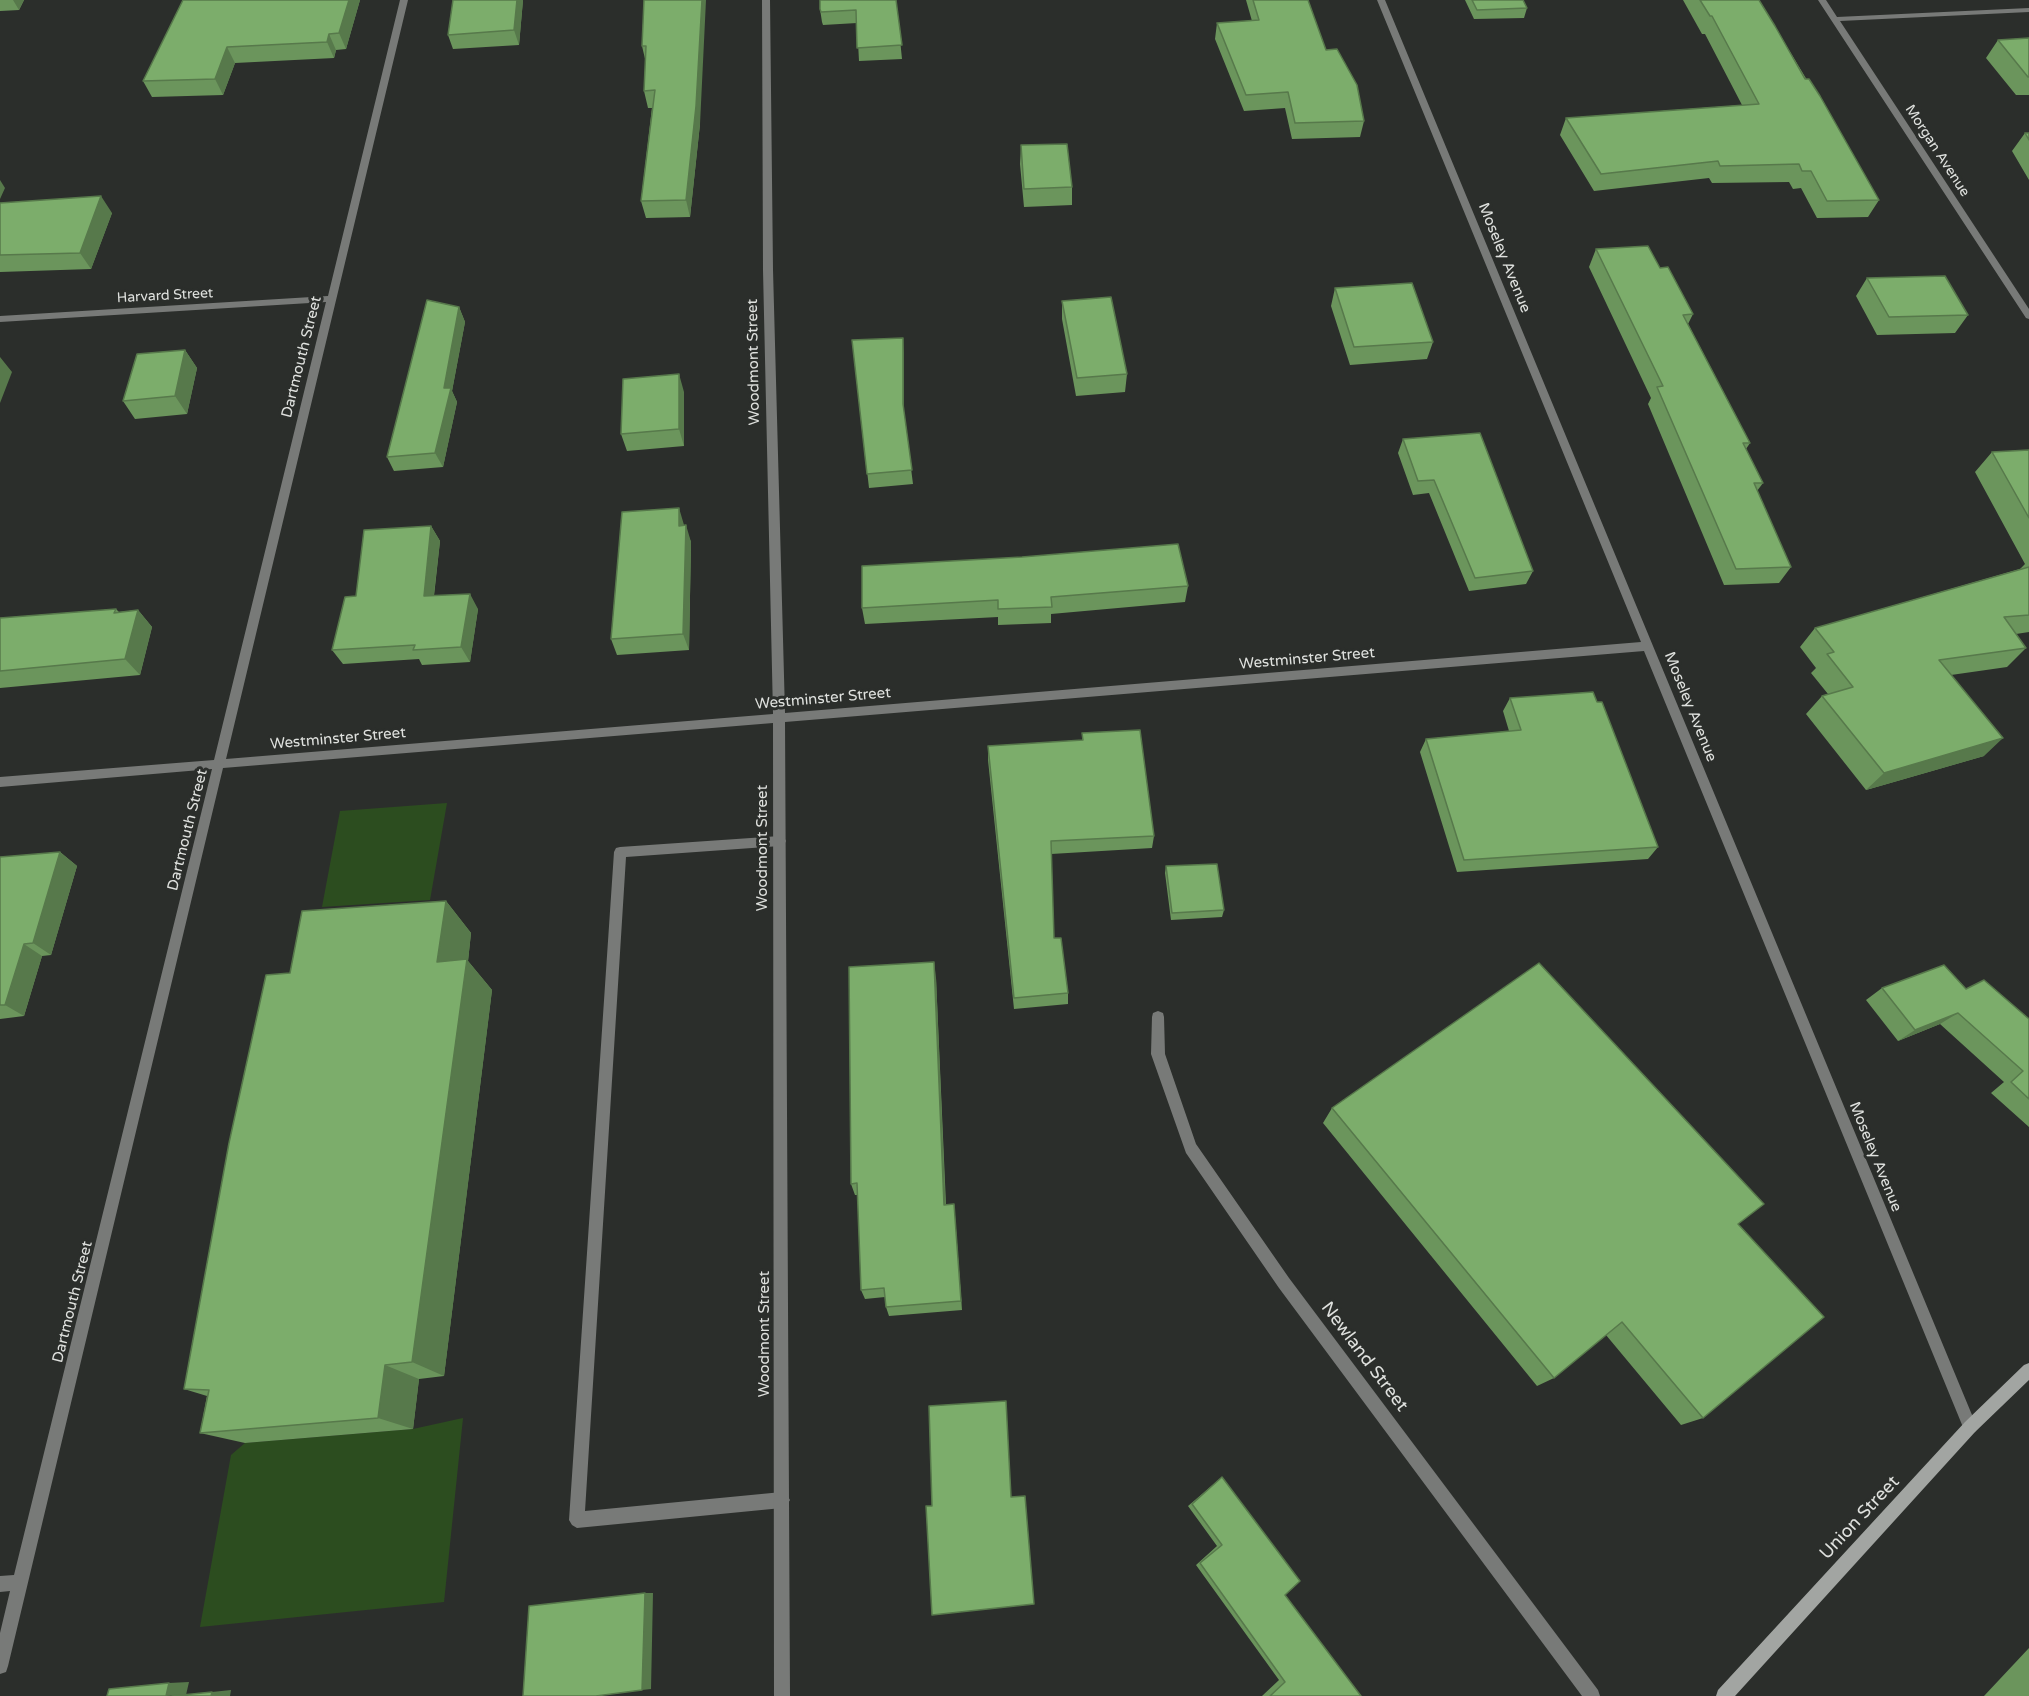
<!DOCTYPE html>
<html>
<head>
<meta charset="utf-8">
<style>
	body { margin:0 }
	canvas { display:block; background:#2b2e2b }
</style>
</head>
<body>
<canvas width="2029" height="1696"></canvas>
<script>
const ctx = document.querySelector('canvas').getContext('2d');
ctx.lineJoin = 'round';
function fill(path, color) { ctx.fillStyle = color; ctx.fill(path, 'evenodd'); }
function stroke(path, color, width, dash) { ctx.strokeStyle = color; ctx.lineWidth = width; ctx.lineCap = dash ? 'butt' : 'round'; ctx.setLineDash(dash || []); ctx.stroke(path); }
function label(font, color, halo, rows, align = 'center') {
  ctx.font = font + ' "Varela Round",sans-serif'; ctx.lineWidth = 6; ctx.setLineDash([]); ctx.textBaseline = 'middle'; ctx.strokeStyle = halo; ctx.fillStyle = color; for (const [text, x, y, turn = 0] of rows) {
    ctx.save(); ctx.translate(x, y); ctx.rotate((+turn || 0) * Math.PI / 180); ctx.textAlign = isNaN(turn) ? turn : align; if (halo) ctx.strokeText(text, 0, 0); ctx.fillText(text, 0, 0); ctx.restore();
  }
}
fill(new Path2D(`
	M447,803L430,900L322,907L340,811Z
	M463,1418L444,1602L200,1627L231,1455L245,1443L413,1429Z`), '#2c4d1f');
fill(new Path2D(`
	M780,836L784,837L786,841L784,845L780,846L626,857L585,1511L782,1492L787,1495L790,1500L787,1505L782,1508L577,1528L572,1525L569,1520L614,852L616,848L620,847Z
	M1158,1011L1163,1013L1164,1017L1165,1054L1196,1144L1289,1278L1598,1690L1600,1696H1582L1279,1288L1186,1153L1151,1054L1152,1017L1153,1013Z`), '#787a78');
fill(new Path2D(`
	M400,0H408L226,759L773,714L763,270L762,0H770L773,270L785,713L1641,642L1377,0H1385L1977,1427L1975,1432L1970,1434L1965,1432L1644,651L785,722L790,1696H774L773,723L223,768L8,1666L6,1672L0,1674V1633L10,1591L0,1592V1576L14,1575L212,769L0,787V777L214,760L326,302L0,322V316L328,296Z
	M1818,0H1826L1837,17L2029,8V12L1840,21L2029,309V319L2026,318Z`), '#787a78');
fill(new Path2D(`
	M2029,1363V1380L1975,1432L1735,1696H1716L1718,1690L1965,1422L2024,1365Z`), '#a2a5a2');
fill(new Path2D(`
	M0,0H24L19,10L0,11Z
	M183,0H360L346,49L336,50L334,58L235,63L223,95L152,97L143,81Z
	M523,0L519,45L453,49L448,35Z
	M644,0L700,124L690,217L646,218L641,201L652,108H648L644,91L646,63L642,46Z
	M896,0L902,59L859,61L857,23L823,25L822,22L820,9Z
	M1246,0H1308L1326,50L1364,121L1360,137L1292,139L1285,108L1244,111L1215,39L1217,23L1252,21Z
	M1465,0H1523L1527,8L1524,18L1474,19Z
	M1683,0H1759L1879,200L1868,217L1817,218L1801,188L1793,189L1789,182L1712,183L1709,178L1594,191L1560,135L1566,118L1742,105L1705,34H1702Z
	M2029,38V95H2016L1986,58L1998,40Z
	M2025,133H2029V180L2012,151Z
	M1021,145L1072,187V205L1024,207L1020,164Z
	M0,203L112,213L91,269L0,272Z
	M1596,249L1660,268L1693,314L1688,324L1750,443L1746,449L1763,483L1757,491L1791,567L1779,583L1724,585L1648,404L1651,398L1589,267Z
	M1867,278L1968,315L1955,333L1877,335L1856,296Z
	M1335,288L1433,342L1427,359L1350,365L1331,306Z
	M1062,301L1127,374L1125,392L1076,396L1062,319Z
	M459,307L465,322L452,391L457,402L443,467L394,471L387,457Z
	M852,340L904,353V414L913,484L869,488Z
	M185,350L197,368L187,414L135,419L123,401Z
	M684,392V446L627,451L621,434Z
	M1403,439L1533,571L1526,584L1469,591L1429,493L1413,495L1398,453Z
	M2029,450V632L2016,634L2026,648L2007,667L1951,675L1984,756L1866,790L1806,714L1822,696L1828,694L1811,673L1816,668L1800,647L1815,628L2020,569L2025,564L1975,472L1992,452Z
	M684,525L691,542L689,650L617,655L611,639Z
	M431,526L440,541L434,596L478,609L470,662L422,665L419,659L343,664L332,650L356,596Z
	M1188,586L1185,602L1051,614V623L998,625V617L865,624L862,608Z
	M116,609L119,612L138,610L152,627L140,675L0,688V618Z
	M1510,698L1597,702L1658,847L1648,859L1457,872L1420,752L1426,739L1509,731L1503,711Z
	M1082,733L1154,836L1152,848L1051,854L1054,938L1068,993V1004L1014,1009L988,760V746L1082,740Z
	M60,852L77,866L51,955L42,956L24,1016L0,1019V857Z
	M1166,866L1224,910L1222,917L1171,920L1165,873Z
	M446,901L471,933L468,961L492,990L444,1376L419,1379L413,1429L245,1443L200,1433L207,1396L184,1389L290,973Z
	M936,978L946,1205L954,1204L962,1310L889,1316L886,1307L885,1297L865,1299L861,1290L858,1195H855L851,1184Z
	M1882,988L1966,989L2029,1019V1127L1991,1093L2004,1082L1940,1024L1898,1041L1866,1000Z
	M1332,1108L1738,1224L1703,1418L1681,1425L1606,1335L1554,1378L1537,1386L1323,1123Z
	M1222,1477L1285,1595L1361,1696H1262L1279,1680L1196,1565L1217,1546L1188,1506Z
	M2029,1648V1696H1984Z`), '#6b955c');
fill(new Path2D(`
	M13,0H24L19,10Z
	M349,0H360L346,49L339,33Z
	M517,0H523L519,45L514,30Z
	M702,0H706L700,124L690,217L686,200Z
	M329,34L336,50L334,58L327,42Z
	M227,47L235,63L223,95L215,79Z
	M0,180L5,188L0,199Z
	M101,196L112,213L91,269L80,253Z
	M459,307L465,322L452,391L457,402L443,467L435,453L444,388Z
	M903,338L904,353V419L903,404Z
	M185,350L197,368L187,414L175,396Z
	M0,357L12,372L0,403Z
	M679,374L684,392V446L679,429Z
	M679,508L684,525V542L679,526Z
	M686,525L691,542L689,650L683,634Z
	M431,526L440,541L432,611L424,596Z
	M470,594L478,609L470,662L461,647Z
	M138,610L152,627L140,675L125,659Z
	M2003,738L1984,756L1866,790L1884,773Z
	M60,852L77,866L51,955L33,943Z
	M446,901L471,933L468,961L492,990L444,1376L412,1362L437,962Z
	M24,944L42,956L24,1016L5,1005Z
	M934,962L936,978L946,1216L944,1205Z
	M1958,1013L1940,1024L1898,1041L1915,1030Z
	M954,1204L955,1215L962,1310L961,1301Z
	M385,1365L419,1379L413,1429L378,1418Z
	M645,1593H653L651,1689L642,1690Z
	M189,1682L186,1695L166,1696L169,1683Z
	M231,1690L230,1696H211L212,1692Z`), '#57794b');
const building = new Path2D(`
	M183,0H349L339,33L329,34L327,42L227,47L215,79L143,81Z
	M453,0H517L514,30L448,35Z
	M644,0H702L696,106L686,200L641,201L655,90L644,91L646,46H642Z
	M820,0H896L902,45L857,48L856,10L821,12L820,9Z
	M1253,0H1308L1326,50L1337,49L1357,85L1364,121L1295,123L1288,92L1246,95L1217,23L1259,20Z
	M1472,0H1523L1527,8L1477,10Z
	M1700,0H1759L1775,26L1805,79H1809L1820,96L1879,200L1827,201L1811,171H1802L1799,164L1720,166L1718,161L1601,174L1566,118L1759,104L1712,16H1710Z
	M2029,38V77H2028L1998,40Z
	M2025,133H2029V140Z
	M1067,144L1072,187L1024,189L1021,145Z
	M101,196L80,253L0,255V203Z
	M1648,246L1660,268L1668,267L1693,314L1683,315L1750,443H1743L1763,483H1754L1791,567L1736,569L1657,387L1663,386L1596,249Z
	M1945,276L1968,315L1889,317L1867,278Z
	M1412,283L1433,342L1354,347L1335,288Z
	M1111,297L1127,374L1077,378L1062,301Z
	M427,300L459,307L444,388H451L435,453L387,457Z
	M903,338V404L912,470L867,474L852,340Z
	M185,350L175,396L123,401L137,354Z
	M679,374V429L621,434L623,379Z
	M1480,433L1533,571L1475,578L1434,480L1418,481L1403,439Z
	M2029,450V518L1992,452Z
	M679,508V526L686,525L683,634L611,639L622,512Z
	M431,526L424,596L470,594L461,647L413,650L415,645L332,650L345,597L356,596L364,530Z
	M1178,544L1188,586L1051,597L1052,607L998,609V600L862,608V566L1022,557Z
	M2029,567V615L2004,617L2026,648L1939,660L2003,738L1884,773L1822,696L1853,687L1827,654L1834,652L1815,628Z
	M116,609L114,613L138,610L125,659L0,671V618Z
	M1593,692L1597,702H1602L1658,847L1464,860L1426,739L1521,730L1510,698Z
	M1140,730L1154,836L1051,841L1054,938H1061L1068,993L1014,998L988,746L1083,740L1082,733Z
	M60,852L33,943L24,944L5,1005H0V857Z
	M1217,864L1224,910L1172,913L1166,866Z
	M446,901L437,962L467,959L412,1362L385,1365L378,1418L200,1433L209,1390L184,1389L229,1143L266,975L290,973L302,911Z
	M934,962L944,1205L954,1204L961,1301L886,1307L884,1288L861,1290L857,1183L851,1184L849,967Z
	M1539,963L1764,1204L1738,1224L1824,1317L1703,1418L1622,1322L1554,1378L1332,1108Z
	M1944,965L1966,989L1984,980L2029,1019V1099L2011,1082L2023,1071L1958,1013L1915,1030L1882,988Z
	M1006,1401L1011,1497L1025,1496L1034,1604L932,1615L926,1506H932L929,1406Z
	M1222,1477L1300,1581L1285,1595L1361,1696H1270L1285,1682L1200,1563L1222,1545L1192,1504Z
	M645,1593L642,1690L596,1696H523L529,1606Z
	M169,1683L166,1696H107L109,1689Z
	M212,1692L211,1696H172Z`);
fill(building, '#7cad6b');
stroke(building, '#57794b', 1.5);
label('14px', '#dfe1de', '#2b2e2b', [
	["Morgan Avenue",1937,151,57],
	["Harvard Street",165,296,-3]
]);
label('15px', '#dfe1de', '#2b2e2b', [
	["Moseley Avenue",1504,258,68],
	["Dartmouth Street",302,357,-76],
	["Woodmont Street",754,362,-91],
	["Westminster Street",1307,659,-5],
	["Westminster Street",823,699,-5],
	["Moseley Avenue",1690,707,68],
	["Westminster Street",338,739,-5],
	["Dartmouth Street",188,830,-76],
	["Woodmont Street",763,848,-90],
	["Moseley Avenue",1875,1157,68],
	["Dartmouth Street",73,1302,-76],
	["Woodmont Street",765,1334,-90]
]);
label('18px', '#dfe1de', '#2b2e2b', [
	["Newland Street",1364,1357,53],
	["Union Street",1860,1518,-47]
]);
</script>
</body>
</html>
